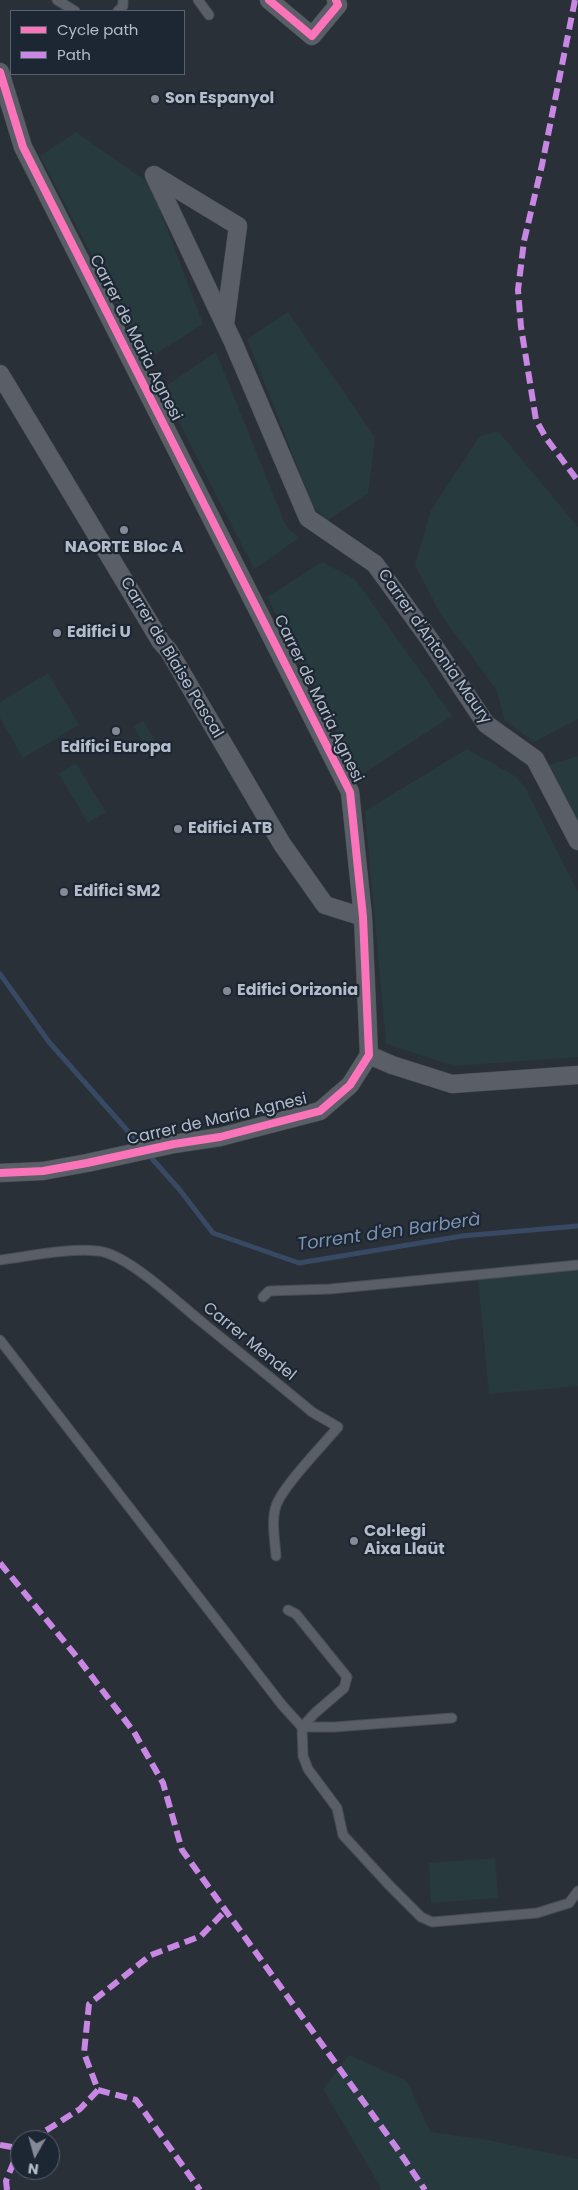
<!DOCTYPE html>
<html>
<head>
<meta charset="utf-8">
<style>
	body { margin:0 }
	#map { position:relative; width:578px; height:2190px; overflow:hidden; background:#2a3038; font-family:Poppins,sans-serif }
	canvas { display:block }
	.legend { position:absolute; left:10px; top:10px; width:175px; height:65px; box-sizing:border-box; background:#1d2633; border:1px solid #59626f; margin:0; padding:6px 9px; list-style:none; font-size:15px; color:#b4bcc9 }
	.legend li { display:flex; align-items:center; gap:10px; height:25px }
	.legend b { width:25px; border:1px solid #59626f }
	.north { position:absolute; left:10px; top:2130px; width:50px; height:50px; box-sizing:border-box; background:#1d2633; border:1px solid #59626f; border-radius:50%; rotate:187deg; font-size:14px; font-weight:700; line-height:20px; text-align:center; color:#b4bcc9 }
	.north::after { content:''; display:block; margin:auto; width:18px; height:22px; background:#848b96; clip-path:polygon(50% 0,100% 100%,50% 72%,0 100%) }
</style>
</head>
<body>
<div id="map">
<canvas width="578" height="2190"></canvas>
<ul class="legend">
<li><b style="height:6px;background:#fb73b8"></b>Cycle path</li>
<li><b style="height:6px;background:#c787e3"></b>Path</li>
</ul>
<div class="north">N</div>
</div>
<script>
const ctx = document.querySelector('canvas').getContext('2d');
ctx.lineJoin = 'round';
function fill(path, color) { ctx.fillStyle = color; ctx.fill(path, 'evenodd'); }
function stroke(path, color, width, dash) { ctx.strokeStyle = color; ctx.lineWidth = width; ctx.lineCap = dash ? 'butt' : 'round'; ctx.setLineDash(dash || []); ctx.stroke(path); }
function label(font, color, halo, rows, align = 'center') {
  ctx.font = font + ' Poppins,sans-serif'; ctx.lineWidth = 4.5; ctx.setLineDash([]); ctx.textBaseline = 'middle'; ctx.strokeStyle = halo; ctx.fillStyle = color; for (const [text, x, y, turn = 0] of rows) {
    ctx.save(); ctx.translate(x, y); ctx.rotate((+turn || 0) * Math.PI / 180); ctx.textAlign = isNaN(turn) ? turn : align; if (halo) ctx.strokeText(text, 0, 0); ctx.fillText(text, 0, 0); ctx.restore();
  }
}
fill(new Path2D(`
	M76,132L150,184L203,324L146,360L40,156Z
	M288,312L375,437L368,494L327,521L313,506L247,339Z
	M216,352L286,526L299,538L254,569L162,389Z
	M498,431L578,527V719L534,742L505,721L496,689L441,615L415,565L431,510L480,436Z
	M322,562L355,579L452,716L360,776L267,597Z
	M48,673L79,725L23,758L0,718V702Z
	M143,721L157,743L147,749L134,727Z
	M467,749L515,776L526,789L578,892V1057L455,1066L386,1044L365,811Z
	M578,756V821L564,794L545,766Z
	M76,763L106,812L88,823L59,774Z
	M578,1270V1386L489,1394L478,1279Z
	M495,1858L498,1898L431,1903L429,1863Z
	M349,2055L407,2081L430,2132L488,2140L578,2159V2190H380L381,2188L323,2089Z`), '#273a3e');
stroke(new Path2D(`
	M0,974L49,1042L141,1146
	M147,1153L179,1189L213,1233L299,1263L462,1236L578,1226`), '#384963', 5);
const service = new Path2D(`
	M57,0L75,11
	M198,0L209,15
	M118,11L123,6V0
	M0,1260C31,1256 66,1248 98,1251C128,1254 179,1304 203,1323C240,1353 276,1382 312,1412L338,1427C324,1444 282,1487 276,1506C271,1521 275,1540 276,1556
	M263,1297L269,1291L330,1289L578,1265
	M0,1340L282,1705L302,1727L303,1756L308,1769L337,1808L343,1835L389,1885L421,1917L432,1922L537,1913L569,1903L578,1891
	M288,1610L296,1614L347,1677L344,1688L315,1713L302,1727
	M302,1727H334L452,1718`);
const minor = new Path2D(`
	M269,0L312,36L338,5L336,0
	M0,72L23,147L350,792L363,917L369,1055L350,1085L320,1111L220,1137L174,1144L87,1163L43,1171L0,1173
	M225,324L238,226L154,175L233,342L308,518L375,564L430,640L486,724L535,759L578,841
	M0,374L161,642L169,651L282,844L325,905L363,917
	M369,1055L392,1065L452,1084L578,1075`);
stroke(service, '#484c53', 11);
stroke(minor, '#484c53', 19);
stroke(service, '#5a5e66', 9);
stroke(minor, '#5a5e66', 18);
stroke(new Path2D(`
	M575,0L542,165L524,241L518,290L521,327L536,420L546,438L578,481
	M0,1563L77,1657L134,1732L163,1783L182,1850L396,2147L425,2190
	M98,2090L136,2100L200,2190
	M31,2140L80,2109L98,2090L84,2053L89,2004L151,1955L201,1936L225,1911
	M0,2145L18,2148
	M7,2190L6,2181L20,2147`), '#c787e3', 6, [12, 6]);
stroke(new Path2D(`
	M269,0L312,36L338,5L336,0
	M0,72L23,147L350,792L363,917L369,1055L350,1085L320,1111L220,1137L174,1144L87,1163L43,1171L0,1173`), '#fb73b8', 8);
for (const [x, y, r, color] of [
	[155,99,5,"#848b96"],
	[124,530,5,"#848b96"],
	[57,633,5,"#848b96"],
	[116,731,5,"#848b96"],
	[178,829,5,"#848b96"],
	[64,892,5,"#848b96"],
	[227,991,5,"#848b96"],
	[354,1541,5,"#848b96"]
]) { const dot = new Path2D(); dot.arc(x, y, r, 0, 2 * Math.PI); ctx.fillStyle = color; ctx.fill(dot); stroke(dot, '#1d2633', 2); }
label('bold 16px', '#b4bcc9', '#1d2633', [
	["Son Espanyol",165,99],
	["NAORTE Bloc A",124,548,"center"],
	["Edifici U",67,633],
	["Edifici Europa",116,748,"center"],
	["Edifici ATB",188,829],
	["Edifici SM2",74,892],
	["Edifici Orizonia",237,991],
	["Col·legi",364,1532],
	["Aixa Llaüt",364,1550]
], 'left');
label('16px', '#b4bcc9', '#1d2633', [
	["Carrer de Maria Agnesi",135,338,63],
	["Carrer d'Antonia Maury",434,647,55],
	["Carrer de Blaise Pascal",171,658,59],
	["Carrer de Maria Agnesi",318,699,64],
	["Carrer de Maria Agnesi",217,1120,-13],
	["Carrer Mendel",249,1342,39]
]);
label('italic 18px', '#7c92b1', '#1d2633', [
	["Torrent d'en Barberà",389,1233,-8]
]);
</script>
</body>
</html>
